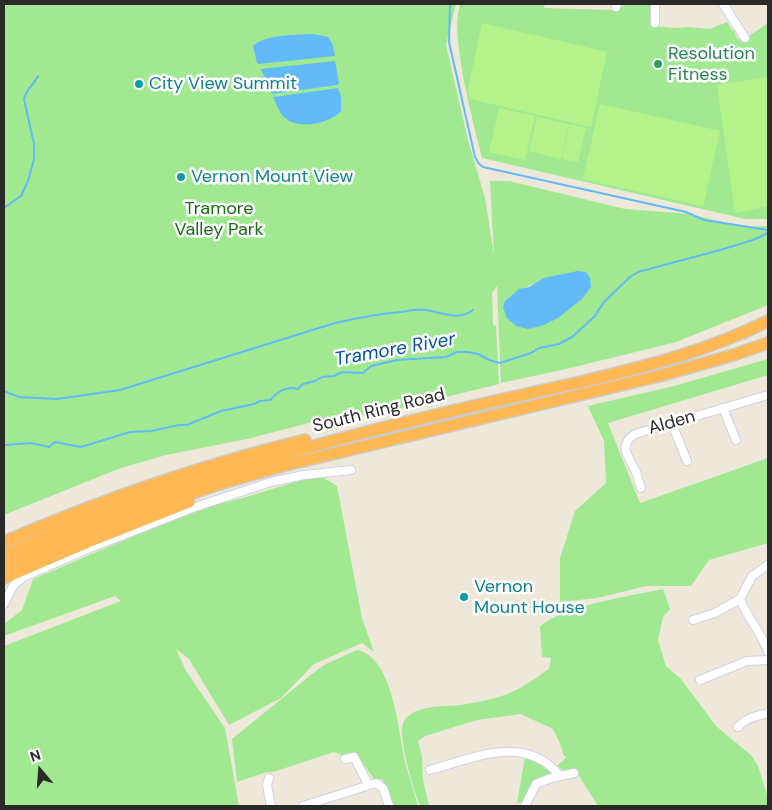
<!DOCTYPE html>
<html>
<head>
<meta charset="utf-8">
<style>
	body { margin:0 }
	#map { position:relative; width:772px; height:810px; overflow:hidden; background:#ede8da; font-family:"DM Sans",sans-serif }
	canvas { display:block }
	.frame { position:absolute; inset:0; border:5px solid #292929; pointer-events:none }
	.north { position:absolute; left:15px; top:745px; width:50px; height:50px; -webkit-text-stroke:4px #fff; paint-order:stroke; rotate:342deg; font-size:14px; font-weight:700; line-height:20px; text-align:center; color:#292929 }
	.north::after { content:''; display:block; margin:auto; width:18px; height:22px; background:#292929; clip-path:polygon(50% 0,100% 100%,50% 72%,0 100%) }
</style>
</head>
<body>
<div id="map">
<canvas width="772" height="810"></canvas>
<div class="frame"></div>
<div class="north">N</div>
</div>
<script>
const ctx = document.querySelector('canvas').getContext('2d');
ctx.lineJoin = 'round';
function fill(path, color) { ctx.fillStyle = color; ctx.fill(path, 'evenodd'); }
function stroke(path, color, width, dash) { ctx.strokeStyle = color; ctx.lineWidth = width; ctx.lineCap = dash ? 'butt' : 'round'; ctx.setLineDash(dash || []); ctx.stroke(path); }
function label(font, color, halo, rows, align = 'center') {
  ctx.font = font + ' "DM Sans",sans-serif'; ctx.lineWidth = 5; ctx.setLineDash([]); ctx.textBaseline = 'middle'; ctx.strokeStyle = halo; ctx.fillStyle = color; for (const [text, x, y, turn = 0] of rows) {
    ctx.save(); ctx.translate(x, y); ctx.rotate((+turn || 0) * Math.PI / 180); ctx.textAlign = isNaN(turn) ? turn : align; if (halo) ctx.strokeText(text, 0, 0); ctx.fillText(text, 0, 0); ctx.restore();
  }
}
fill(new Path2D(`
	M4,4H456L446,45L468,140L485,198L494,255L490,181H509L625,209L689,214L744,227L768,226V305L676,342L566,369L501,383L497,286L492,293L493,325L496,326L499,384L385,412L309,423L247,439L166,455L118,469L4,515ZM577,271L505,301C527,283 550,277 577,271Z
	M460,4H545L544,8L617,10L625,4H653V26L675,28L687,27L710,29L727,22L733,31L736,29L735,35L738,39L743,40L768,23V219H745L482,158C472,117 458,66 457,23C457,17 459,10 460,4Z
	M768,359V375L608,423L640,503L768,458V543L709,560L691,586H646L597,598L560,602V558L575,511L606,483L604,441L588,406L674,386Z
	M322,477L337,486L362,618L374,652L362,643L314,664L281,698L229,725L189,659L176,649L186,671L225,728L239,806H4V646L121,601L115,596L4,636V624L22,610L33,579L200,508L243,498L305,479Z
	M663,589L670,609L663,617L658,640L666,666L681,679L716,726L752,756L758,766L768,798V806H598L576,771L566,772L557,766L567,757L564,756L559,741L553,729L521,714L477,720L425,736L418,741L422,757L423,780L429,806H420C414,791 396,734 404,721C415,704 444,707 461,705C474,703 487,700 499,697C518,691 533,680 549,669L551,658L542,657L540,626C570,604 626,597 663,589Z
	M357,650C393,656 399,733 405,762C409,777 414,791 418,806H392L383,781L381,779H374L355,753L344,756L334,752L273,772H267L237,782L232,739L312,674L324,665Z
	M525,757C535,760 546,765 552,774L539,779L523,802L517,803Z`), '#a1e991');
fill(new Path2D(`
	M482,23L607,52L591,127L470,99L468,89Z
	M768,77V206L735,213L717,85Z
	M600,104L720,131L703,206L583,179Z
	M499,108L535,116L525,160L489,152Z
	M537,117L553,120L545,155L529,151Z
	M553,121L569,124L561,159L545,155Z
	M570,124L586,128L578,162L562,159Z`), '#b6f28b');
fill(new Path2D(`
	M313,34L328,37L332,43L335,56L259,64L257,63L253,46C265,34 297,35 313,34Z
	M335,61L339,83L337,85L272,94L261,69Z
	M338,88L341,96V111C329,124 299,130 285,118C279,113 276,103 273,97Z
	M577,271L586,272L590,278L591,287L582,299L558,318L544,325L528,329L516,326L507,318L503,307L505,301L519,289L529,287L544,278Z`), '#62baf9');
stroke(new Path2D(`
	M450,4L449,42L475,157L479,164L483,167L686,212L704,220L768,230
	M4,208L21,196L28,181L34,159V144L24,99C26,89 34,85 38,76
	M4,391L19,397L57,399L120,390L335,323C357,318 378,314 401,312C408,311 416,309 424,310C440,311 458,322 473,310
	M4,445L31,443L49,447L55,442L81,447L130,432L151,431L179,425H187L221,411L254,404L260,401L270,400C277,392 286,385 298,389L303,384L315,381L322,377L334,376L342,372L363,373L371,366L397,360L446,357L457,352H468L478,354L489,360L500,363L531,353L539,348L559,344L572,337L594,317L604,302L630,277L638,272L720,250L753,240L768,233`), '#62baf9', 2);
const minor = new Path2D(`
	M655,4V23
	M723,4L745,38
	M616,7V4
	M723,408L736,440
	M672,424L687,461
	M641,488C639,483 638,477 636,472C629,457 617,446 635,434L768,395
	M740,599C747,618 762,633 768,652
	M4,604L13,586L23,577L85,550L195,507L271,482L304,475L351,470
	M693,620L715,613L740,599L752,576L768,565
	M700,680L747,661L768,660
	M738,727C745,718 757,716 768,713
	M345,759L354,757L368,784
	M430,770C474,758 525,733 560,776
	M269,778L267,785L271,806
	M303,806L376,783L383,788L389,806
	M525,806L536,784L551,778L574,773`);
const highway = new Path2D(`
	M4,542C101,500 202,465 305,440
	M4,555C142,492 288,450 436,415C485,403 535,392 585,381C648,366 710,350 768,321
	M4,566L104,524L219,484L286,465L663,375L733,355L768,343
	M4,578L88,542L189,502`);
stroke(minor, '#cfd0e4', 10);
stroke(highway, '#ccc', 14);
stroke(minor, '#fff', 8);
stroke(highway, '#ffb853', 11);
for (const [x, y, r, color] of [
	[658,64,5,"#2e9e5b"],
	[139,84,5,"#0f9aa8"],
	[181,177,5,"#0f9aa8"],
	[464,597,5,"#0f9aa8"]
]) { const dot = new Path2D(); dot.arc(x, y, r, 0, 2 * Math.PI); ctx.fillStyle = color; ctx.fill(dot); stroke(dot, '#fff', 2); }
label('18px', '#27864d', '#fff', [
	["Resolution",668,54],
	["Fitness",668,75]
], 'left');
label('18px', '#0d838f', '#fff', [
	["City View Summit",149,84],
	["Vernon Mount View",191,177],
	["Vernon",474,587],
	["Mount House",474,608]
], 'left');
label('18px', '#186d13', '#fff', [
	["Tramore",219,209],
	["Valley Park",219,230]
]);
label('18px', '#292929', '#fff', [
	["South Ring Road",379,411,-14],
	["Alden",672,423,-16]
]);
label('italic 19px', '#0154a6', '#fff', [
	["Tramore River",395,350,-10]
]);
</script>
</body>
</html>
